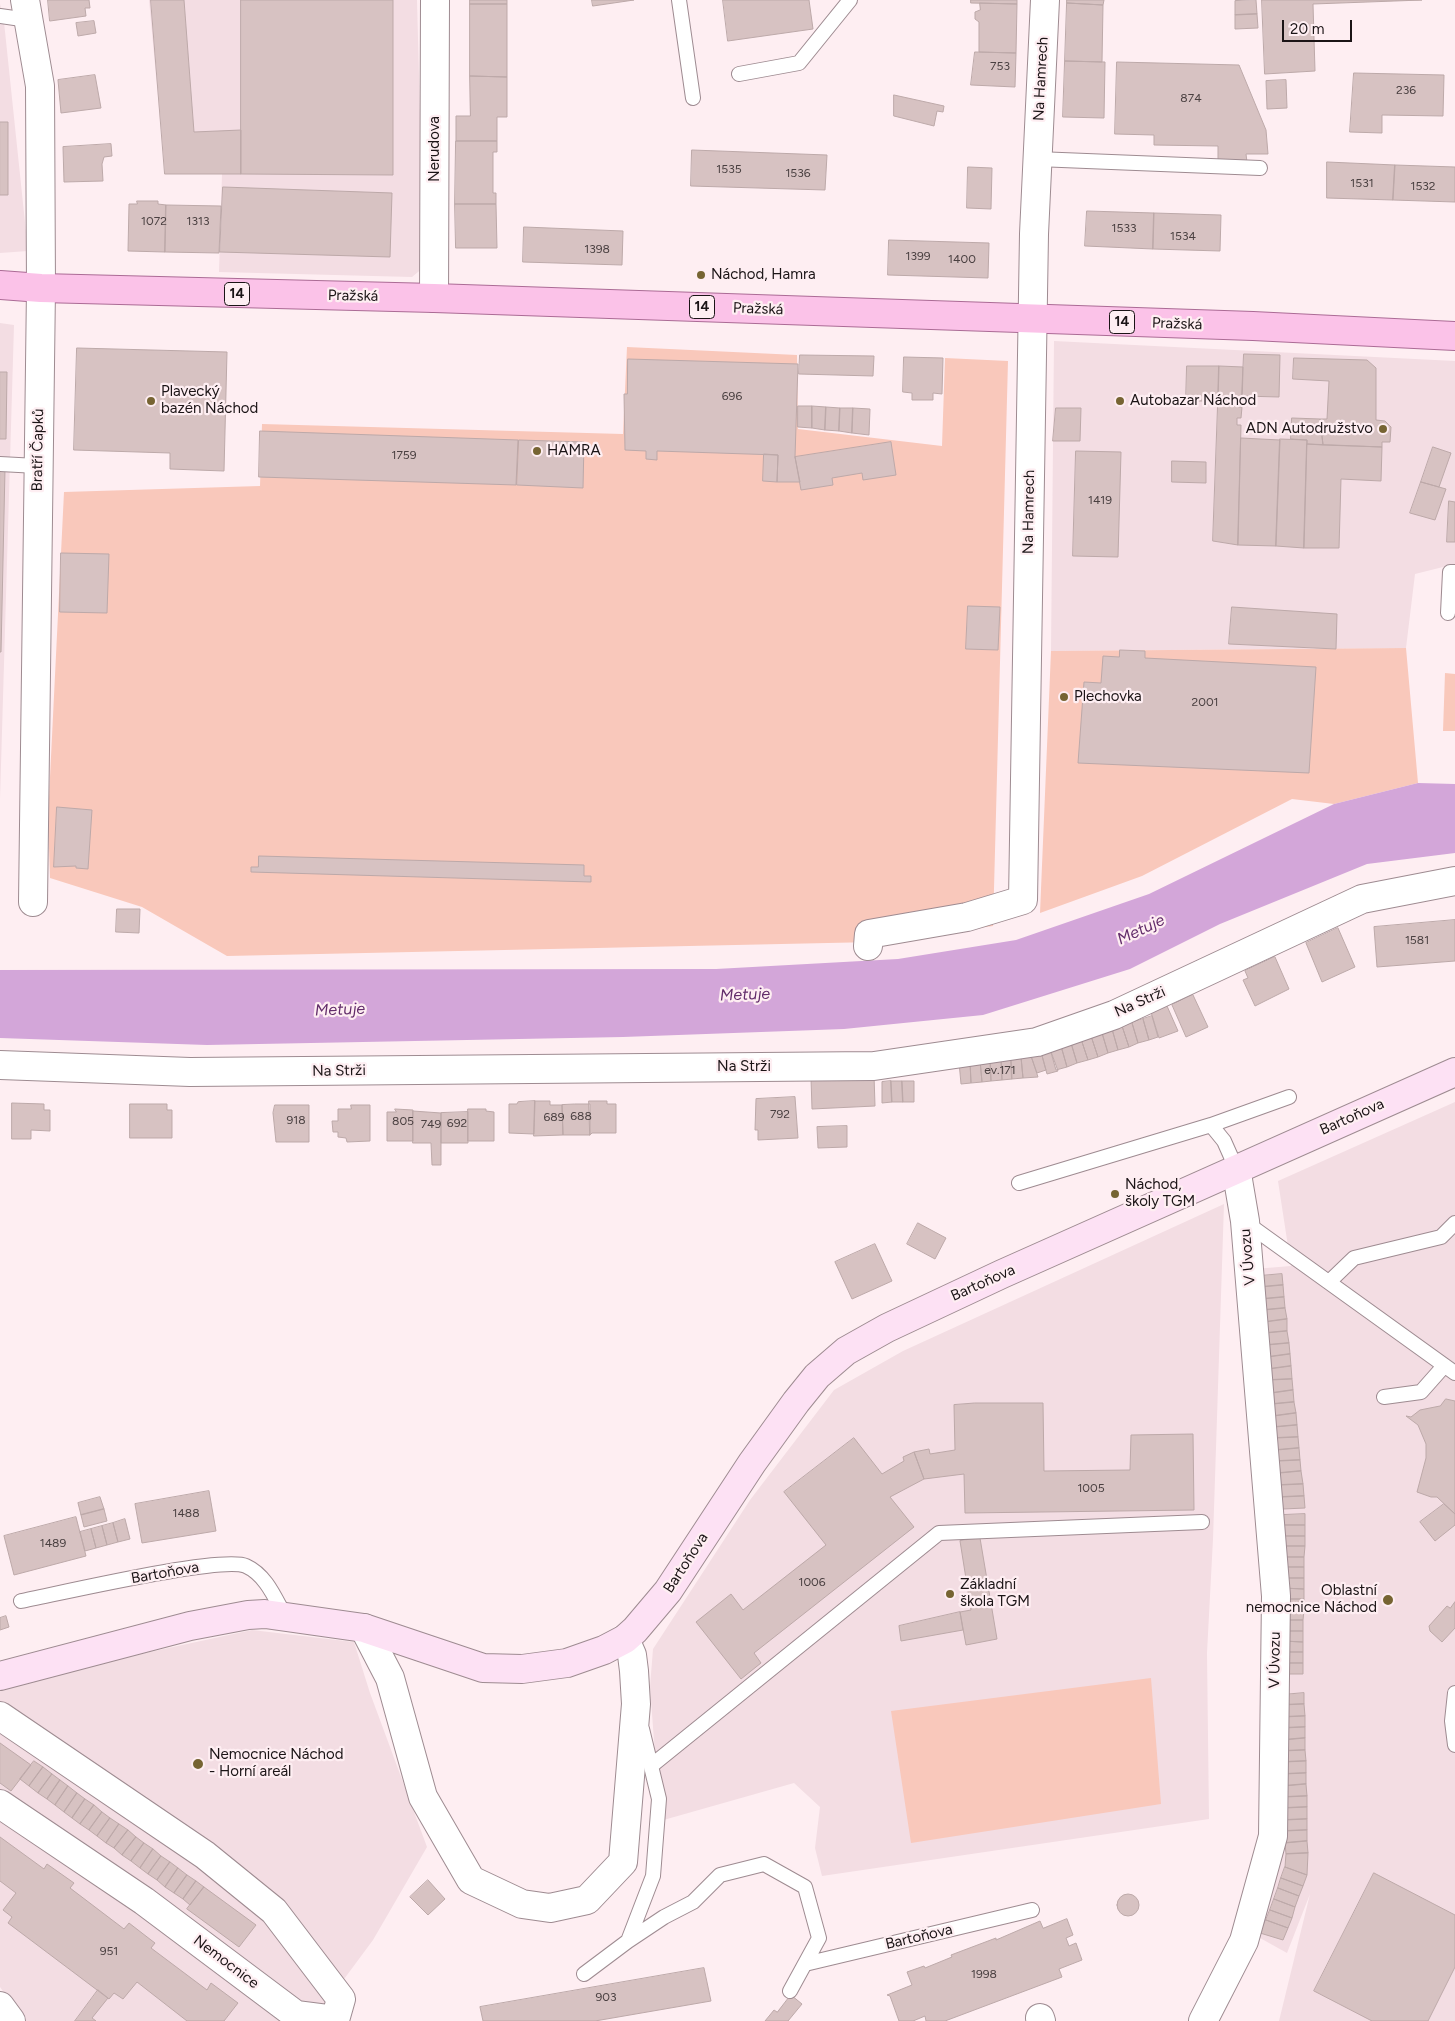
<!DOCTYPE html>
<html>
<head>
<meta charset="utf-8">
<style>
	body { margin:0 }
	#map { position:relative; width:1455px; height:2021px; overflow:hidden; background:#feeef2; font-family:Figtree,sans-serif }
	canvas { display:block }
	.scale { position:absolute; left:1282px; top:20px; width:70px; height:22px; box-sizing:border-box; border:2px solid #1b1416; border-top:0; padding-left:6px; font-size:15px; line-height:18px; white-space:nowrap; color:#1b1416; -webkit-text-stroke:4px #feeef2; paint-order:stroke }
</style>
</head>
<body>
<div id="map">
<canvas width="1455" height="2021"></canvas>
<div class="scale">20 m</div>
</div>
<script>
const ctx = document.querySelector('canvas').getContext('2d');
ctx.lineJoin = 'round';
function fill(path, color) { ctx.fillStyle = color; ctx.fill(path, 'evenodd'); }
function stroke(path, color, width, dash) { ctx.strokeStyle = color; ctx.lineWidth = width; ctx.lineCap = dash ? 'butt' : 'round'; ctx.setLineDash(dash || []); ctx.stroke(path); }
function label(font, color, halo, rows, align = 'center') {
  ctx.font = font + ' Figtree,sans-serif'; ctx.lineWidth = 4.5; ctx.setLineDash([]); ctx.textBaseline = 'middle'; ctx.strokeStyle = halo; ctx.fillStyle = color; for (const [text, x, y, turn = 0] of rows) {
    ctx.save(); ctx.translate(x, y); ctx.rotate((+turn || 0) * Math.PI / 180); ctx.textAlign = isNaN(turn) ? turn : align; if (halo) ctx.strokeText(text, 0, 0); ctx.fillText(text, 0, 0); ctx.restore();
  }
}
fill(new Path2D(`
	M149,0H417L424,267L412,277L219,272L222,174H165Z
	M0,4L4,22L28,251L0,253Z
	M0,323L14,325L0,799Z
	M1054,341L1455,361V564L1415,574L1406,648L1051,651Z
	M1455,1102V2021H1279L1310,1894L1287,1953L1260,1938L1279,1853L1254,1269L1291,1266L1278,1181Z
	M1224,1204L1213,1539L1207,1653L1209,1819L822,1876L815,1848L820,1807L794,1783L660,1821L650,1687L653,1649L750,1500L834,1390L903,1351Z
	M252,1630L354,1642L370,1693L427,1847L373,1940L313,2021H24L0,1987V1691L52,1673Z`), '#f3dde3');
fill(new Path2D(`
	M627,347L797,355L798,429L942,446L945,358L1008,361L993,926L874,942L227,956L142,907L50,878L48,818L64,492L260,486L262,424L623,434Z
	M1406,648L1418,783L1334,804L1292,799L1142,876L1040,913L1051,651Z
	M1445,673L1455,674V731H1443Z
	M1151,1678L1161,1804L911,1843L891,1711Z`), '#f9c8bb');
fill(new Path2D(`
	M1418,783L1455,784V853L1367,864L1220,924L1130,969L983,1015L844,1029L623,1037L207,1045L0,1038V970L716,969L898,959L1016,940L1149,894L1334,804Z`), '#d3a6d9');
const building = new Path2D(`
	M48,0H89L90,8H85L86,16L50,21Z
	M151,0H184L194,132L241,130V174H165Z
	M241,0H393V175L241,174Z
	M470,0H507V4H470Z
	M592,0H634L593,6Z
	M723,0H809L813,29L728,41Z
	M971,0H1017V4L971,3Z
	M1067,0H1104L1103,5L1067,3Z
	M1256,0L1257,14L1235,15V1Z
	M1262,0H1422L1313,4L1315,71L1265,74Z
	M980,3L1017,4L1016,53L979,52V22L975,19V12L980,10Z
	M1067,3L1103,5L1102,62L1065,61Z
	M470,4H507V77L470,76Z
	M1257,14L1258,28L1235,29V15Z
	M94,21L96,33L78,36L76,23Z
	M975,52L1016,53L1015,87L971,85Z
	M1065,61L1105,62L1104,118L1063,117Z
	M1117,62L1239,65L1266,130L1268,154H1246L1247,162L1218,161V146L1154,145V135L1115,134Z
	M1354,73L1444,75L1443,116L1382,115V133L1350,132Z
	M95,75L101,108L61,113L58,80Z
	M470,76L507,77V117H497V141H456V116H470Z
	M1286,80L1287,108L1267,109L1266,81Z
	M894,95L944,106L943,112L937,111L934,126L894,116Z
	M0,122H8V195H0Z
	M456,141H497V152H493V193H496V204H455Z
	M111,144L112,156L104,157L102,164L103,181L64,182L63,147Z
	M692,150L827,155L825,190L691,186Z
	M1327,162L1395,165L1393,200L1327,198Z
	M1395,165L1455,167V202L1393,200Z
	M968,167L992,168L991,209L967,208Z
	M223,187L392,193L390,257L220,252Z
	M137,201H158V204L166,205L165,252L128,251L129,204H137Z
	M455,204H496L497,248H456Z
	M166,205L221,206L219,253L165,252Z
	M1087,211L1154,213L1153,249L1085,246Z
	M1154,213L1221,215L1220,251L1153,249Z
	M524,227L623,231L622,265L523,262Z
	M889,240L989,243L988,278L888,275Z
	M77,348L227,352L224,471L170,469V453L74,450Z
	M1244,354L1280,355L1279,397L1242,396Z
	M800,355L874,356L873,376L799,374Z
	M904,357L943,358L942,394L933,393V400H912V393L903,392Z
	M1294,358L1367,360L1376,368V420L1385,421L1391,427L1390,442H1382V447L1323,445L1320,419H1327L1329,381L1293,379Z
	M628,359L798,364L795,457L800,482H777L778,455L657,451V460L646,459V451L625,450L624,394H627Z
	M1187,366H1219L1218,401H1186Z
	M1219,366L1243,367L1242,407L1218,405Z
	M0,372H7L6,439H0Z
	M1218,405L1242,407L1241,418H1237V425H1241L1238,545L1213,541Z
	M798,406H812V428L798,427Z
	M812,406L826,407L825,430L812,428Z
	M826,407L840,408L839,431L825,430Z
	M840,408H853L852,433L839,431Z
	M853,408L870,409L869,435L852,433Z
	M1056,408H1081L1080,441H1053Z
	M1292,418L1320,419L1323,445L1307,444V440L1291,439Z
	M260,431L518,440L516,485L259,477Z
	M1241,438L1280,440L1276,546L1238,545Z
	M1280,439L1307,440L1304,548L1276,546Z
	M519,440L584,442L583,488L517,485Z
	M891,442L896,475L863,480L862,473L832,478L833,485L801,490L795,457Z
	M1307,444L1382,447L1381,481L1341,479L1339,548H1304Z
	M1433,447L1451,453L1439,487L1421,482Z
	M1076,451L1121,452L1118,557L1073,556Z
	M764,454L778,455L777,482L763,481Z
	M1172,461L1206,462V483L1172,482Z
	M0,469H5L1,652H0Z
	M1421,482L1446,489L1435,520L1410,513Z
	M1449,501L1455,502V542H1447Z
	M61,553L109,554L107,613L60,612Z
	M968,606L1000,607L998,650L966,649Z
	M1232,607L1337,614L1336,649L1229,644Z
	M1120,650L1145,651V658L1316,667L1309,773L1078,763L1084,682L1101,683L1103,656L1119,657Z
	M57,807L92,810L88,869L76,868V866L54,867Z
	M259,856L584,865V876H591V882L251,872V867H258Z
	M117,909H140L139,933L116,932Z
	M1455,920V961L1377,967L1374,927Z
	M1338,928L1355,967L1322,982L1306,943Z
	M1275,957L1289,989L1255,1006L1243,980L1248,978L1245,971Z
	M1193,995L1208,1027L1186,1037L1172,1005Z
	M1167,1006L1178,1031L1159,1038L1151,1012Z
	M1152,1016L1158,1037L1149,1040L1143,1019Z
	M1143,1019L1149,1040L1138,1043L1132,1023Z
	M1132,1023L1138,1043L1129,1047L1122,1026Z
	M1122,1026L1129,1047L1118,1050L1112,1029Z
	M1112,1029L1118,1050L1108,1053L1102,1033Z
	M1102,1033L1108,1053L1098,1057L1091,1036Z
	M1091,1036L1098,1057L1088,1060L1081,1039Z
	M1081,1039L1088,1060L1077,1063L1071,1043Z
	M1071,1043L1077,1063L1067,1067L1061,1046Z
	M1061,1046L1067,1067L1056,1070L1050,1049Z
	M1050,1049L1058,1071L1047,1074L1041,1052Z
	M1041,1052L1046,1070L1037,1073L1031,1056Z
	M1031,1056L1038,1077L1023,1078L1021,1057Z
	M1011,1057H1021L1023,1078L1012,1079Z
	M1011,1057L1012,1079L1002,1080L1001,1058Z
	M1001,1058L1002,1080L991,1081L990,1059Z
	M990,1059L991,1081L982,1082L980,1060Z
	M980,1060L982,1082L971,1083L970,1061Z
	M970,1061L971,1083L961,1084L959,1062Z
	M874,1075L875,1106L812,1109L811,1078Z
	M891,1081L892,1102L882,1103V1082Z
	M891,1081H902L903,1102H892Z
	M902,1081H914V1102H903Z
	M795,1097L798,1138L758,1140V1130H755L756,1099Z
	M535,1101L534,1134L509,1133V1104H517L518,1102Z
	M535,1101H550V1105H562L563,1135L534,1136Z
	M589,1101H607V1104H616V1133H592L590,1135Z
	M12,1103L44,1104V1110H50V1131L31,1130V1139H12Z
	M130,1104H167V1110H172V1138H130Z
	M575,1104H590V1135H563L562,1105Z
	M275,1105H309V1142H276L273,1113Z
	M351,1105H370V1141L347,1142L346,1138L338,1137V1132H333L332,1121H338V1109H351Z
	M395,1109L413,1110V1141H387V1112H396Z
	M468,1109H486V1111L494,1112V1141H468Z
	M413,1111L441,1113V1165H432L431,1143H413Z
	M468,1112V1143H441V1113Z
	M847,1126V1147L818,1148L817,1127Z
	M918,1223L946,1238L935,1259L907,1244Z
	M875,1244L892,1281L852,1299L835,1262Z
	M1282,1274L1283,1285L1261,1287L1260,1276Z
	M1283,1285L1284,1297L1262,1299L1261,1287Z
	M1284,1297L1285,1308L1264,1310L1262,1299Z
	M1285,1308L1287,1319L1265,1322L1264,1310Z
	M1287,1319V1331L1266,1333L1265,1322Z
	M1287,1331L1289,1343L1267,1345L1266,1333Z
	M1289,1343L1290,1354L1268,1357L1267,1345Z
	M1290,1354L1291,1366L1269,1369L1268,1357Z
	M1291,1366L1292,1379L1270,1380L1269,1369Z
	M1292,1379L1293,1390L1272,1393L1270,1380Z
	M1293,1390L1294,1402L1273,1404L1272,1393Z
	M1446,1399L1455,1401V1514L1437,1497H1431L1417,1492L1426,1458V1444L1418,1425L1406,1416L1411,1417L1420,1410L1440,1406Z
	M1294,1402L1296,1413L1274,1416L1273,1404Z
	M975,1403H1043L1044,1471L1130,1470L1131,1435L1193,1434L1194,1510L965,1513L964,1474L924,1479L914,1452L929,1449L930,1454L955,1450L954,1405Z
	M1296,1413L1297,1425L1275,1427L1274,1416Z
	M1297,1425L1298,1437L1276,1438L1275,1427Z
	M1298,1437L1299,1448L1277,1450L1276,1438Z
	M854,1438L882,1474L904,1461L903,1457L914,1452L924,1479L890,1497L914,1527L754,1653L761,1663L741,1679L696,1622L731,1594L743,1610L826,1545L784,1492Z
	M1299,1448L1300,1460L1279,1461L1277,1450Z
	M1300,1460L1301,1471L1280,1473L1279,1461Z
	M1301,1471L1303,1484L1281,1485L1280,1473Z
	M1303,1484L1304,1496L1282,1497L1281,1485Z
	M209,1491L216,1531L142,1543L135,1504Z
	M1304,1496L1305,1508L1283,1509L1282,1497Z
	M100,1497L104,1509L81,1515L78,1503Z
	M1444,1504L1455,1514V1525L1435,1541L1420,1522Z
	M104,1509L107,1521L84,1527L81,1515Z
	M1305,1514V1525H1283V1515Z
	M76,1517L86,1556L14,1575L4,1536Z
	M125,1519L130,1539L118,1542L113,1523Z
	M113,1523L118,1542L107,1545L102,1526Z
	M1283,1525H1305V1536H1283Z
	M102,1526L107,1545L96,1548L91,1529Z
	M91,1529L96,1548L85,1551L80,1532Z
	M1283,1536H1305V1546H1283Z
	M980,1538L997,1639L966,1645L960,1612L971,1610L960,1541Z
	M1283,1546H1305L1304,1557H1283Z
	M1283,1557H1304V1567H1283Z
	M1283,1567H1304V1578H1282Z
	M1282,1578H1304V1589L1282,1588Z
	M1282,1588L1304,1589V1599H1282Z
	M1282,1599H1304V1610H1282Z
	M1455,1602V1628L1442,1642L1430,1631L1429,1626L1447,1606L1450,1608Z
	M1282,1610H1304L1303,1620H1282Z
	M960,1612L963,1630L901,1641L899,1626Z
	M6,1616L9,1627L0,1630V1618Z
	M1282,1620H1303V1631H1282Z
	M1282,1631H1303V1642L1282,1641Z
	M1282,1641L1303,1642V1652H1282Z
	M1282,1652H1303V1663H1282Z
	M1282,1663H1303V1674H1282Z
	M1304,1693V1704L1282,1705V1695Z
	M1304,1704L1305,1716L1283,1717L1282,1705Z
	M1305,1716V1727L1283,1728V1717Z
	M1305,1727V1738L1283,1740V1728Z
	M1305,1738V1750L1283,1751V1740Z
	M0,1743L31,1765L11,1791L0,1783Z
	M1305,1750L1306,1761L1284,1762L1283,1751Z
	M34,1761L43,1767L29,1786L20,1779Z
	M1306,1761V1773L1284,1774V1762Z
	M43,1767L52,1774L38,1793L29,1786Z
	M1306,1773V1784L1284,1786V1774Z
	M52,1774L60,1780L47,1799L38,1793Z
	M60,1780L68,1786L55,1805L47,1799Z
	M1306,1784L1307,1796L1285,1797L1284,1786Z
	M68,1786L77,1793L64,1812L55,1805Z
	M77,1793L85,1799L72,1818L64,1812Z
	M1307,1796V1807L1285,1808V1797Z
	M85,1799L94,1805L80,1824L72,1818Z
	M94,1805L102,1812L89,1830L80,1824Z
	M1307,1807V1819L1285,1820V1808Z
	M102,1812L110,1818L97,1836L89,1830Z
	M110,1818L119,1824L106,1843L97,1836Z
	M1307,1819V1830L1285,1831V1820Z
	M119,1824L128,1830L114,1848L106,1843Z
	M128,1830L136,1837L122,1855L114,1848Z
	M1307,1830V1841L1285,1843V1831Z
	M0,1837L44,1869L47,1864L74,1883L70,1888L124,1929L129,1923L151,1940L155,1943L151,1948L207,1990L211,1983L238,2003L224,2021H187L137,1982L123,1999L114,1993L109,1999L8,1923L12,1917L3,1910L16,1893L0,1881Z
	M136,1837L144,1843L131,1861L122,1855Z
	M1307,1841L1308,1853L1286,1854L1285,1843Z
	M144,1843L153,1849L140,1868L131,1861Z
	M153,1849L161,1856L148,1874L140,1868Z
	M1308,1853L1307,1875L1285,1867L1286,1854Z
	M161,1856L170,1862L157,1880L148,1874Z
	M170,1862L178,1868L165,1887L157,1880Z
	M1285,1867L1307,1875L1303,1886L1281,1878Z
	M178,1868L187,1875L174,1893L165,1887Z
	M1374,1873L1455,1915V1967L1428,2021H1372L1314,1991Z
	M187,1875L196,1881L183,1899L174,1893Z
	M1281,1878L1303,1886L1299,1896L1278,1888Z
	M428,1880L445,1899L428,1915L410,1897Z
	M196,1881L204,1887L190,1905L183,1899Z
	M204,1887L256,1925L239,1947L187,1909Z
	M1278,1888L1299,1896L1295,1907L1274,1899Z
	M1117 1905a11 11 0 1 1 22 0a11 11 0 1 1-22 0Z
	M1274,1899L1295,1907L1292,1918L1270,1910Z
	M1270,1910L1292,1918L1288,1928L1266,1920Z
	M1067,1919L1073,1935L1066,1938L1069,1946L1076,1943L1082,1960L1059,1969L1062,1977L945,2021H926L925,2016L913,2021H899L890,1996L887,1995L912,1985L907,1972L924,1966L925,1968L952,1957L951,1955L996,1938V1940L1040,1921L1043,1928Z
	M1266,1920L1288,1928L1283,1940L1260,1933Z
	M704,1968L711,2001L595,2021H483L480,2007Z
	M98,1990L108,1998L92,2018L96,2021H75Z
	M791,1995L802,2004L788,2021H765L774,2010L777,2012Z`);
fill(building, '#d7c2c2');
stroke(building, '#bda9a9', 1);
const lane = new Path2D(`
	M679,0L693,98
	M0,16L28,20
	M739,74L799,63L850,0
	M1037,159L1260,168
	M0,464L37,466
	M1448,613L1450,572H1455
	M1211,1125L1289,1097
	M1019,1183L1211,1125L1224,1141L1236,1168
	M1245,1222L1455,1373
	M1329,1282L1354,1258L1441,1237L1455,1223
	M1384,1397L1421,1392L1444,1366
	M21,1601C57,1594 222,1555 246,1566C266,1575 275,1598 285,1616
	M1455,1693L1452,1721L1455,1745
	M651,1766L939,1533L1202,1522
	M628,1941L664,1917L693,1902L720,1875L764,1864L805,1887L819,1938L790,1991
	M805,1964L1032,1910
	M584,1974L628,1941L653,1876L659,1799L642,1729`);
const street = new Path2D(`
	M25,0L40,86L41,288L33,902
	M434,298L435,0
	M868,946L869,934L967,917L1023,900L1034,234L1045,0
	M0,1065L190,1072L874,1066L1037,1042L1114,1015L1362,899L1455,881
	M364,1628L390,1678L423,1797L471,1880L522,1904L550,1908L587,1900L623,1862L636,1704L634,1671L632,1655L625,1639
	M0,1716L205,1855L274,1911L341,1999L335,2020L296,2015L144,1901L0,1804
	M0,2006L11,2021
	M1040,2018L1041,2021
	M1203,2021L1244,1941L1273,1836L1276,1596L1245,1221L1236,1168`);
const secondary = new Path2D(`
	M0,1676L190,1626L248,1615L265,1614L364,1628L483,1668L522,1669L567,1663L604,1650L625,1639L635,1630L668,1591L752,1463L796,1402L817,1376L846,1351L887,1328L1002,1274L1455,1072`);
const primary = new Path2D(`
	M0,285L41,288L434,298L1253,326L1455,336`);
stroke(lane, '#9e8b91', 16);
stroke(street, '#9e8b91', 30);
stroke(secondary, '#9e8b91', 30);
stroke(primary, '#ab6b95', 30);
stroke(lane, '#fff', 14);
stroke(street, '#fff', 28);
stroke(secondary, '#fde1f4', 28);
stroke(primary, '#fbc2e8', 28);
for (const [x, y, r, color] of [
	[701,275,5,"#766432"],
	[151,401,5,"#766432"],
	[1120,401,5,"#766432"],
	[1383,429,5,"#766432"],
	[537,451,5,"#766432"],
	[1064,697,5,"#766432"],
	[1115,1194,5,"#766432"],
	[950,1594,5,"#766432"],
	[1388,1600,6,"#766432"],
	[198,1764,6,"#766432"]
]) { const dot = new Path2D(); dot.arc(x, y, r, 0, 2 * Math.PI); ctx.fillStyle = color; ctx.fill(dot); stroke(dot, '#feeef2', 2); }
label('12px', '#4a4041', null, [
	["753",1000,66],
	["236",1406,90],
	["874",1191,98],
	["1535",729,169],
	["1536",798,173],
	["1531",1362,183],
	["1532",1423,186],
	["1072",154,221],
	["1313",198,221],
	["1533",1124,228],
	["1534",1183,236],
	["1398",597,249],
	["1399",918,256],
	["1400",962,259],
	["696",732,396],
	["1759",404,455],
	["1419",1100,500],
	["2001",1205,702],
	["1581",1417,940],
	["ev.171",1000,1070],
	["792",780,1114],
	["688",581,1116],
	["689",554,1117],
	["918",296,1120],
	["805",403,1121],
	["692",457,1123],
	["749",431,1124],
	["1005",1091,1488],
	["1488",186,1513],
	["1489",53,1543],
	["1006",812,1582],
	["951",109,1951],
	["1998",984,1974],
	["903",606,1997]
]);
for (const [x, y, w] of [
	[237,294,25],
	[702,307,25],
	[1122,322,25]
]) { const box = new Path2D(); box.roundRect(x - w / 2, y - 11.5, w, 23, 4); ctx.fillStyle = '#feeef2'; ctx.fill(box); stroke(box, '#1b1416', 1); }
label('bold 14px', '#1b1416', null, [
	["14",237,294],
	["14",702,307],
	["14",1122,322]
]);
label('15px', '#1b1416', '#feeef2', [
	["Na Hamrech",1041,79,-87],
	["Nerudova",435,149,-90],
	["Pražská",353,296,1],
	["Pražská",758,309,2],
	["Pražská",1177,324,2],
	["Bratří Čapků",38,450,-89],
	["Na Hamrech",1029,512,-89],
	["Na Strži",1140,1002,-24],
	["Na Strži",744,1067],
	["Na Strži",339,1071,-1],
	["Bartoňova",1352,1117,-24],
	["V Úvozu",1248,1257,-95],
	["Bartoňova",983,1283,-24],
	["Bartoňova",686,1563,-57],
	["Bartoňova",165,1573,-10],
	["V Úvozu",1275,1660,-89],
	["Bartoňova",919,1937,-13],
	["Nemocnice",226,1962,37]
]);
label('15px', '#1b1416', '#feeef2', [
	["Náchod, Hamra",711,275],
	["Plavecký",161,392],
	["bazén Náchod",161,409],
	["Autobazar Náchod",1130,401],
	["ADN Autodružstvo",1373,429,"right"],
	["HAMRA",547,451],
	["Plechovka",1074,697],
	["Náchod,",1125,1185],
	["školy TGM",1125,1202],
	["Základní",960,1585],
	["škola TGM",960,1602],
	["Oblastní",1377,1591,"right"],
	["nemocnice Náchod",1377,1608,"right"],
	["Nemocnice Náchod",209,1755],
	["- Horní areál",209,1772]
], 'left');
label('italic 16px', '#622c6a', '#feeef2', [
	["Metuje",1141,930,-25],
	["Metuje",745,995,-2],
	["Metuje",340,1010,-2]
]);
</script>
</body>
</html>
